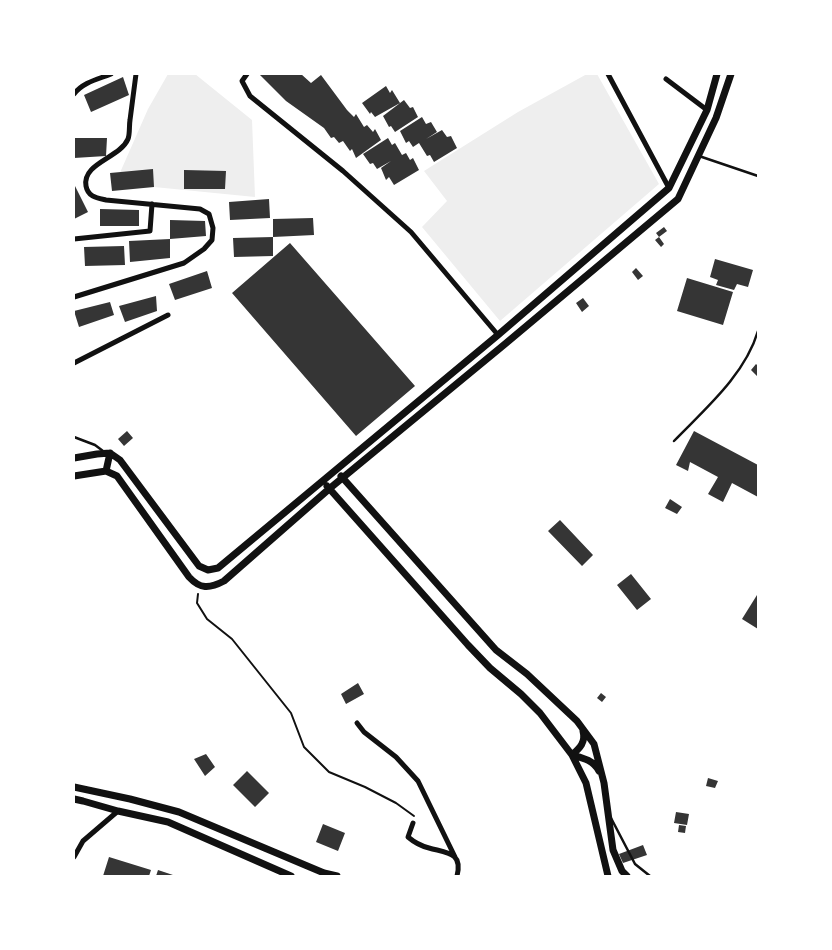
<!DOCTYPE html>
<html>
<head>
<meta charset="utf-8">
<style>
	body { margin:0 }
	#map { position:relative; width:832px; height:950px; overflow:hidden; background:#fff; font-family:"Fira Sans Condensed",sans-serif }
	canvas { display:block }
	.frame { position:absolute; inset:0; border:75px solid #fff; pointer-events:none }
</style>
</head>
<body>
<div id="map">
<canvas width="832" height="950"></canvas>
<div class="frame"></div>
</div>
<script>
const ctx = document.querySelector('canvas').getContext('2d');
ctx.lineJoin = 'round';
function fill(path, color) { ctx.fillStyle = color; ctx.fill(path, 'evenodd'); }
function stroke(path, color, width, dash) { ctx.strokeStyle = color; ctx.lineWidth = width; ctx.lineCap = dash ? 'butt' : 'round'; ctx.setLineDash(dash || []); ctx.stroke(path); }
fill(new Path2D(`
	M168,74H195L252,120L255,197L154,187L115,184L148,109Z
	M587,74H597L659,184L500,321L422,227L447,201L424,171L518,112Z`), '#eee');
fill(new Path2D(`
	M259,74H301L311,83L321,75L347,110L354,117L356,114L364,127L367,125L373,132L375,129L381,140L356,158L352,149L350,151L343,141L339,143L334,137L331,138L324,128L286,101Z
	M123,77L129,95L91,112L84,95Z
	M386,86L390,93L392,90L400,103L375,117L371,112L370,114L362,103Z
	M404,100L410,108L413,107L418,117L395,132L391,126L389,127L383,116Z
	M422,117L426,124L431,122L437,132L426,139L442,130L447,137L451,136L457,148L434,162L430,155L427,156L419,143L413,147L409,141L406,143L400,131Z
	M74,138H107L106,156L74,158Z
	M388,138L392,145L395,143L402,155L406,153L410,160L413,158L419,170L394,185L389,177L386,180L381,168L391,161L377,169L373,163L370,164L363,154Z
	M153,169L154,187L112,191L110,173Z
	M184,170L226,171L225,189H184Z
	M74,184L88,212L74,219Z
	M269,199L270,218L230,220L229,202Z
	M100,209L139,210V226H100Z
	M313,218L314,235L273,237V219Z
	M170,220L205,221L206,236L170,239Z
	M664,227L667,231L659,237L656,233Z
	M273,237V256L234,257L233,238Z
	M659,237L664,244L661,247L655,240Z
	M170,239V258L130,262L129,241Z
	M290,243L415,386L356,436L232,293Z
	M124,246L125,265L85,266L84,247Z
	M715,259L753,270L748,287L737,284L734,290L716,285L718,280L710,277Z
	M636,268L643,276L638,280L632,272Z
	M207,271L212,288L175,300L169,284Z
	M687,278L733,292L723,325L677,311Z
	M156,296L157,311L125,322L119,306Z
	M583,298L589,306L582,312L576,303Z
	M110,302L114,315L79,327L74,311Z
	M756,364L758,366V377L751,370Z
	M127,431L133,438L124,446L118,439Z
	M694,431L758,465V497L732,483L723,502L708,494L718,477L690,462L688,471L676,465Z
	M670,499L682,507L677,514L665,508Z
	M560,520L593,555L582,566L548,531Z
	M631,574L651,599L637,610L617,585Z
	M757,595L758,596V629L742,619Z
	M358,683L364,694L346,704L341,694Z
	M601,693L606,697L602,702L597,698Z
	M206,754L215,767L205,776L194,759Z
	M247,771L269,793L255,807L233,785Z
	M708,778L718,781L715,788L706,786Z
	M676,812L689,814L687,825L674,823Z
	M323,824L345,833L338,851L316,842Z
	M679,825L686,826L685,833L678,832Z
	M643,845L647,855L623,863L619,854Z
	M109,857L151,870L149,876H103Z
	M158,870L176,876H156Z`), '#353535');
stroke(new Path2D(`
	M198,594L197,603L207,619L232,639L291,713L304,747L329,772L365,787L396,803L414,816`), '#111', 2);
stroke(new Path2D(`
	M699,156L758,176
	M74,437L95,445L103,451
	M674,441C705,409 745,375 758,331
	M611,818L635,864L650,876`), '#111', 2.5);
stroke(new Path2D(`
	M247,74L242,81L250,96L343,171L411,232L498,335
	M608,74L669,188
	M666,79L707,110
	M74,94C83,82 99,79 111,74
	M74,239L150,231L152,204
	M74,297L184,263L204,249L212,240L213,228L209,214L200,209L106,200C97,198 88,197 86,186C82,163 120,158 128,139C130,134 129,126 130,120C132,105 134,89 136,74
	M74,363L168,315
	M357,723L364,732L396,757L418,781L455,857
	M413,823L408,837C415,843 421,846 429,848C447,853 463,852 457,876
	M74,857L83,841L118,811`), '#111', 5);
stroke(new Path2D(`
	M74,458L97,454L110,453L120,460L199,566L208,570L218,568L498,335L669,188L707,110L717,74
	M106,471L110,453
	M74,476L106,471L117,476L189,577C200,589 209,589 224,581L329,489L505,344L678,199L716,118L731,74
	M341,476L496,650L527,674L577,721L594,744L604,783L613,850L622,871L627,876
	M327,486L468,645L490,668L521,694L540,713L572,755L586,783L608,876
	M583,731C586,742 580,748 572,755C583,758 593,760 599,771
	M74,787L130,799L179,812L324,873L337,876
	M74,799L83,801L118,811L168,822L291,876`), '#111', 7);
</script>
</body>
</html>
